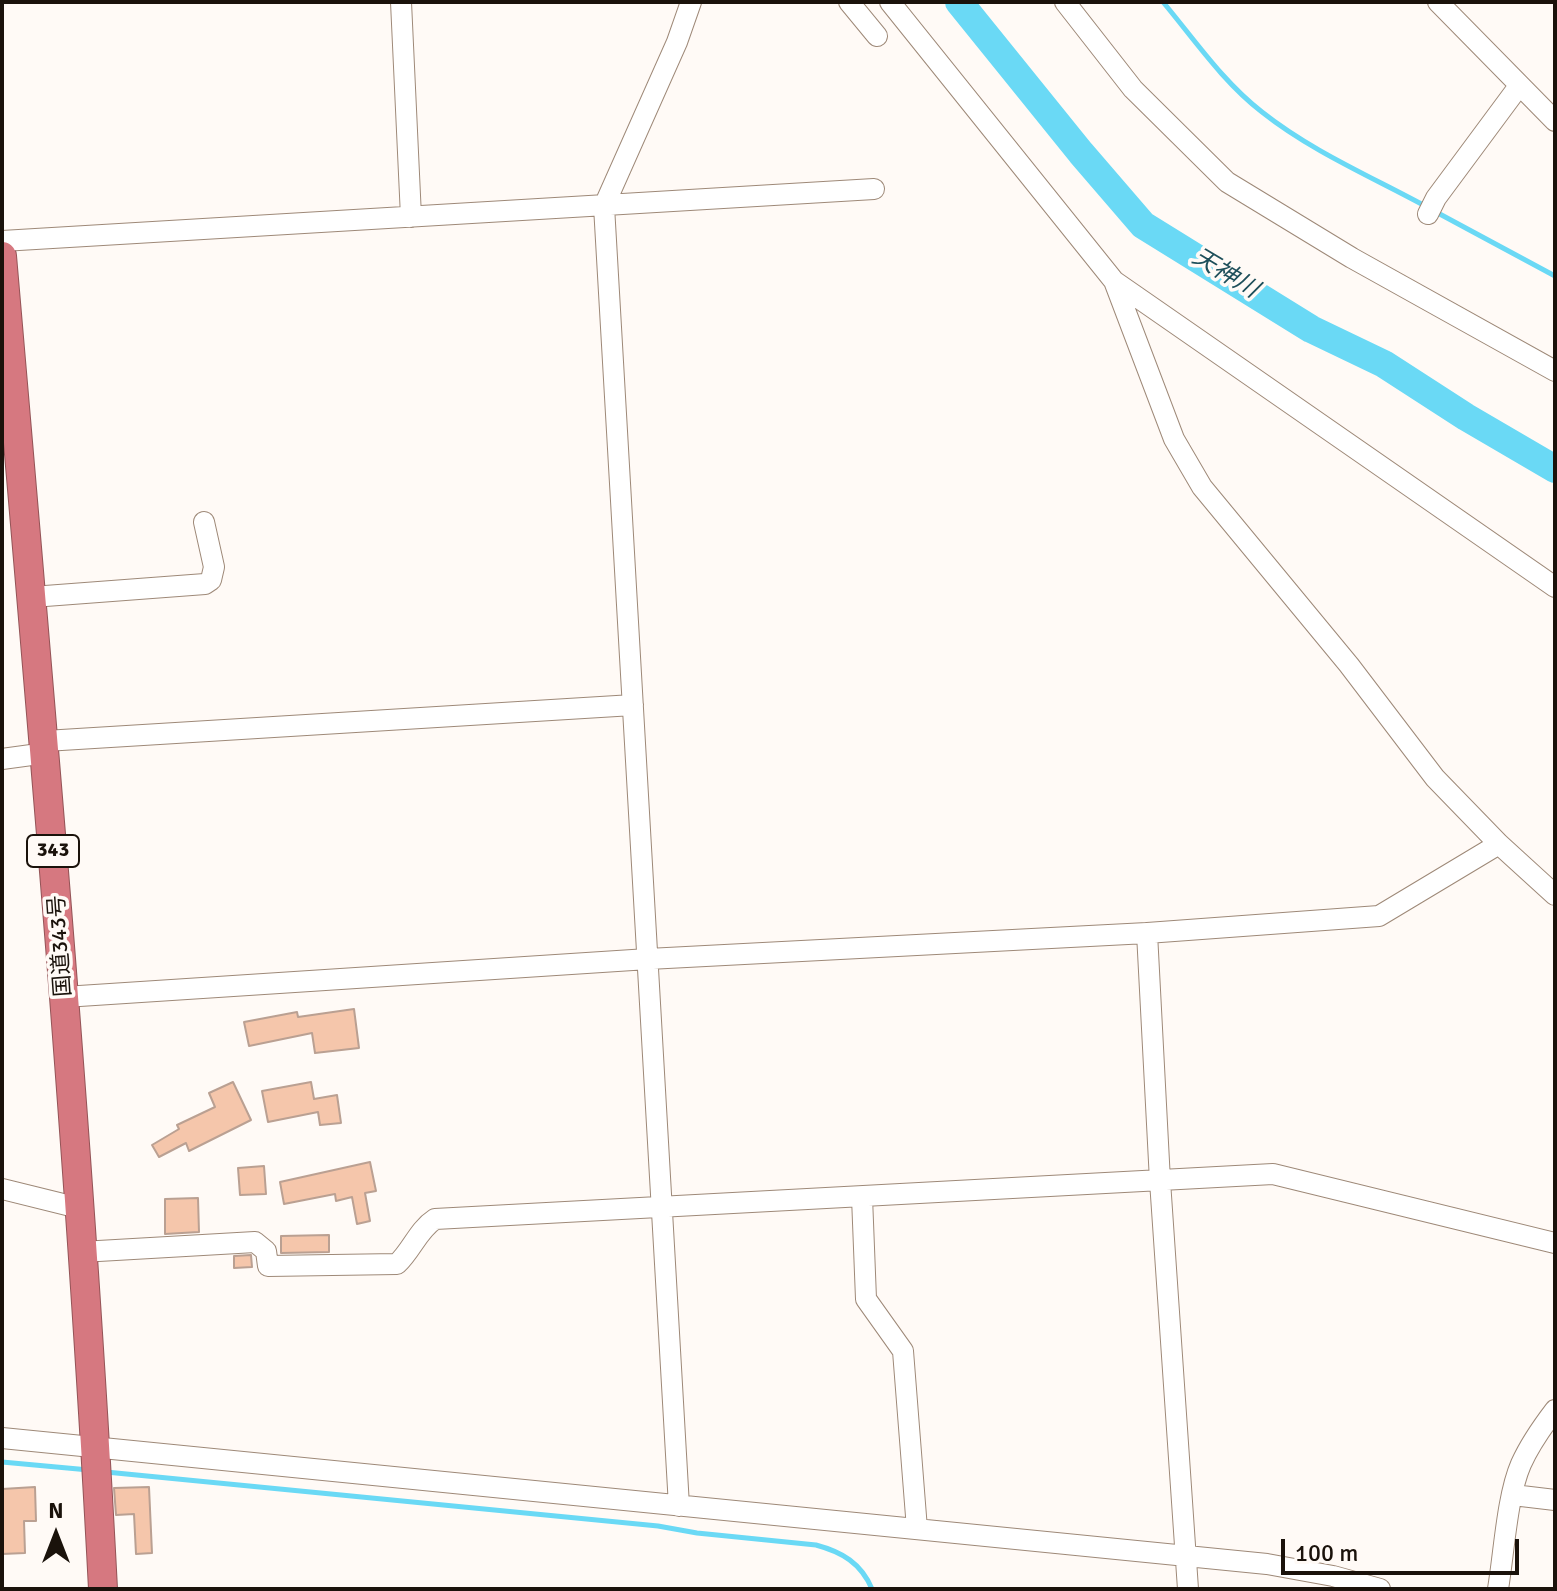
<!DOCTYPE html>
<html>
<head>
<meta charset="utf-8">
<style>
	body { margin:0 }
	#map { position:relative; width:1557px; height:1591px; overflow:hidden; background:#fffaf6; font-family:Signika,sans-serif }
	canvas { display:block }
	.frame { position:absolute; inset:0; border:4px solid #1a120b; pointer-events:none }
	.north { position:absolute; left:16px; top:1495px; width:80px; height:80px; -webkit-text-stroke:6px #fffaf6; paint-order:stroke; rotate:0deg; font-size:22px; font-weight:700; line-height:32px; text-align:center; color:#1a120b }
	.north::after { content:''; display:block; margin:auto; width:28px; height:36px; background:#1a120b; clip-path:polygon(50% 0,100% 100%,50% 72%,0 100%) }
	.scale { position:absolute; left:1281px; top:1539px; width:238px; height:36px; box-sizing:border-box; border:4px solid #1a120b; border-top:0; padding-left:10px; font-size:24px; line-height:28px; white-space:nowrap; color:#1a120b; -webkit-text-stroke:6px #fffaf6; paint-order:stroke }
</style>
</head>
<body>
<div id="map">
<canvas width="1557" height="1591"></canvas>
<div class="frame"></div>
<div class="north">N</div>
<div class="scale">100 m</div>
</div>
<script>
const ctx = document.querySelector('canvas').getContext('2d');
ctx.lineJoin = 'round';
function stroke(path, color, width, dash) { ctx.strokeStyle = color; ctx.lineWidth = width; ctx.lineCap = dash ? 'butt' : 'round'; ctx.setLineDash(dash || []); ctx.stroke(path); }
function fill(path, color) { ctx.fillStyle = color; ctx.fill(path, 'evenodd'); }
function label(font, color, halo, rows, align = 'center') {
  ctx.font = font + ' Signika,"Noto Sans JP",sans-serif'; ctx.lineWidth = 7; ctx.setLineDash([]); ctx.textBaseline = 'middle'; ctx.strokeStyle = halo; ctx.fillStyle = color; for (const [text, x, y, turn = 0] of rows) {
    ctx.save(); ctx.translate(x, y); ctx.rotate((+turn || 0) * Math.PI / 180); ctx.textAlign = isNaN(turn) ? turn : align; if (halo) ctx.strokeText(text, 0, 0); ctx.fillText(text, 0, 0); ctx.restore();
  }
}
stroke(new Path2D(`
	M1163,2C1194,39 1223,82 1262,112C1311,151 1372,177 1427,207
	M1436,212L1555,276
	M2,1462L89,1470
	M106,1472L658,1526L697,1533L816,1545C842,1552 861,1563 872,1589`), '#6ad9f5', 5);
stroke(new Path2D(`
	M959,2L1081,153L1143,225L1311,329L1384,364L1466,417L1555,469`), '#6ad9f5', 28);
const building = new Path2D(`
	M354,1009L359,1048L315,1053L312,1033L249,1046L244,1022L297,1012L298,1017Z
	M233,1082L251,1120L189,1151L186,1143L159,1157L152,1145L179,1129L177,1125L215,1107L209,1093Z
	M311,1082L314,1099L337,1095L341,1123L320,1125L318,1112L268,1122L262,1091Z
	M370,1162L376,1191L365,1193L370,1221L357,1224L352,1197L336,1201L335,1194L284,1204L280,1182Z
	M264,1166L266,1194L240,1195L238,1168Z
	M198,1198L199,1232L165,1234V1199Z
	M329,1235V1252L281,1253V1236Z
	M234,1256L251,1255L252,1267L234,1268Z
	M35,1487L36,1521H24L25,1553L2,1554V1489Z
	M149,1487L152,1553L136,1554L134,1514L116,1515L114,1488Z`);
fill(building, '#f5c6ab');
stroke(building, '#baa092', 2);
const minor = new Path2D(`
	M401,2L411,217
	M849,2L877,36
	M890,2L1114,281L1555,587
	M1065,2L1133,89L1227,182L1352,258L1555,371
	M1438,2L1555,121
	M1428,214L1436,198L1519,86
	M2,241L874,189
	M1114,281L1174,439L1202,487L1349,665L1435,778L1499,844L1555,895
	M32,597L205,584L211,580L214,567L204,522
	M45,741L633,705
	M2,759L46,753
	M1147,933L1160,1181L1188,1589
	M64,997L648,959L1147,933L1379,916L1499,844
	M2,1189L79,1208
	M862,1197L866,1299L903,1351L917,1529
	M81,1252L255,1242L266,1251L268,1266L397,1264C412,1250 418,1230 435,1219L1273,1174L1555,1243
	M2,1438L1267,1564L1333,1576L1380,1589
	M1513,1495L1555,1500
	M679,1506L604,206L677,42L691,2
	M1498,1589C1504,1553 1507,1496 1521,1464C1530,1444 1542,1427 1555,1410`);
const highway = new Path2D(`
	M2,256C40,700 80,1144 103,1589`);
stroke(minor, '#9e8978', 22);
stroke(highway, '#945457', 30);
stroke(minor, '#fff', 20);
stroke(highway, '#d67880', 28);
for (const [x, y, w] of [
	[53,851,52]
]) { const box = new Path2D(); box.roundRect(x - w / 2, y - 16, w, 32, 6); ctx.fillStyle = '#fffaf6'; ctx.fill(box); stroke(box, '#1a120b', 2); }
label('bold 20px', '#1a120b', null, [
	["343",53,851]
]);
label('22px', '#1a120b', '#fffaf6', [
	["国道343号",61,946,-94]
]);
label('italic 24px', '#1e4f5a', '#fffaf6', [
	["天神川",1225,274,31]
]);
</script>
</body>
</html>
